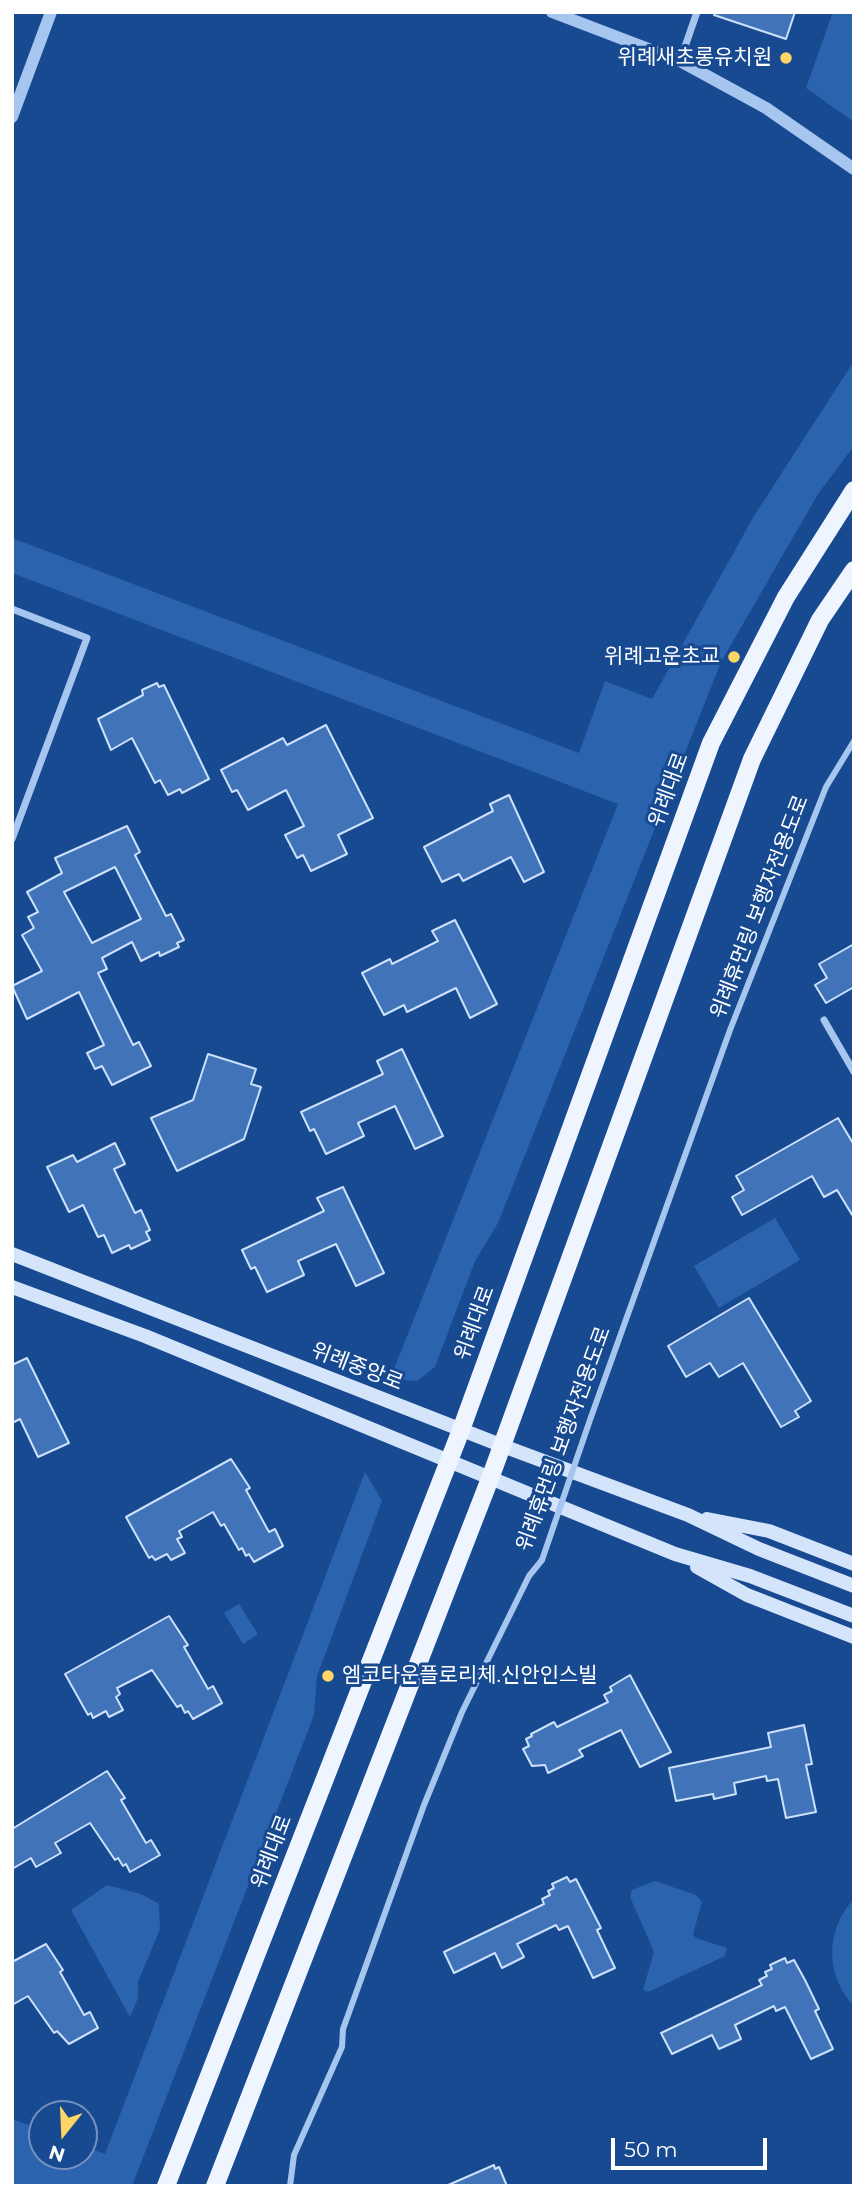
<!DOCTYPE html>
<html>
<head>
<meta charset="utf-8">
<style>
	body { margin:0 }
	#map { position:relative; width:866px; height:2198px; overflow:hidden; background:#184a91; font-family:Montserrat,sans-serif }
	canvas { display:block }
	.frame { position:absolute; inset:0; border:14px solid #fff; pointer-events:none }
	.north { position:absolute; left:28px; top:2100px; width:70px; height:70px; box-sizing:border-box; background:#184a91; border:2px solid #7492bd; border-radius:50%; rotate:198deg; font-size:19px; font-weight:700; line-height:28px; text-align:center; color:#fff }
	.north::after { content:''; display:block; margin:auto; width:24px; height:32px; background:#ffd665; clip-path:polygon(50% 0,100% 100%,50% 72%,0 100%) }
	.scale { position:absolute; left:611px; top:2138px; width:156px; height:32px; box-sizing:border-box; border:4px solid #fff; border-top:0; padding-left:9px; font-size:21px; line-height:24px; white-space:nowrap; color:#fff; -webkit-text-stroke:5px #184a91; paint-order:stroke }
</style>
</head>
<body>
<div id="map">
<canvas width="866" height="2198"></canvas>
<div class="frame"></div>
<div class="north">N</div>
<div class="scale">50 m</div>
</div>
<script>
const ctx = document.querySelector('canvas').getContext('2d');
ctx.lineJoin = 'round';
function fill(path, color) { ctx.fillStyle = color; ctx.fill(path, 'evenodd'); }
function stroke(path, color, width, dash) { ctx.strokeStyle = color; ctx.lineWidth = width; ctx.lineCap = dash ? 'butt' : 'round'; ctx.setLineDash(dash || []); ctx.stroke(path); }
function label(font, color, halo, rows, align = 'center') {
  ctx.font = font + ' Montserrat,"Noto Sans KR",sans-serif'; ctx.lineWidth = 6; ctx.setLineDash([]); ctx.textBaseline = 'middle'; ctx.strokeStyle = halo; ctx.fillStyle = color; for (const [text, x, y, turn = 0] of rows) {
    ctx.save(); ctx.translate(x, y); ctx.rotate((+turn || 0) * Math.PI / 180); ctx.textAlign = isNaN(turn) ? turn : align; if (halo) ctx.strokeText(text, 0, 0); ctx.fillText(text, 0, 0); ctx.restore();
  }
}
fill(new Path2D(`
	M833,12H854V122L806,88Z
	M854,361V446L818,494L721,662L498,1223L475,1261L435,1367L417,1381L390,1379L618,804L12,573V538L579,753L605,681L652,699L754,516Z
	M775,1218L800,1260L719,1308L694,1266Z
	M365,1472L382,1501L317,1676L314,1715L132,2186H12V2119L42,2130V2156H84V2146L105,2154Z
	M239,1604L258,1634L243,1644L224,1613Z
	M655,1881L696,1895L702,1902L693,1934L696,1938L727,1948L725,1956L648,1992L643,1990L654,1952L630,1897L632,1890Z
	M107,1885L141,1894L159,1904L160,1929L138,1982V1998L130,2017L71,1910Z
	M854,1899V2006C825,1976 825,1929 854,1899Z`), '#2b63af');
const building = new Path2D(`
	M715,12H795L786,39L714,15Z
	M157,683L159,687L164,685L209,779L182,793L180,789L168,795L160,780L155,783L132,738L111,750L98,719L143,695L142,690Z
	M326,725L373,818L338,835L347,854L311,871L303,855L297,858L285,835L304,826L286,790L248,810L237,790L232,792L221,770L283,738L287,745Z
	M509,795L544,872L524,882L511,857L463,881L459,874L442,882L424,847L493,811L490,804Z
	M127,826L140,852L135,855L166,916L171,914L184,940L177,943L179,947L160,956L159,952L141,961L132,942L102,958L107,969L98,973L133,1045L139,1042L151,1066L112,1085L102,1066L95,1069L87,1053L104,1045L79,992L27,1019L12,986L42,971L22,935L34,928L28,917L38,912L27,892L62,873L55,858ZM115,867L141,919L92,943L64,892Z
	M455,920L497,1004L470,1018L456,988L407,1012L404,1005L384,1015L362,973L390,959L392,964L438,941L432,931Z
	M854,944V987L826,1003L815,985L827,978L819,964Z
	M402,1049L443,1136L415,1149L395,1106L358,1123L364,1136L326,1154L314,1129L310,1131L301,1112L383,1074L377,1061Z
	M208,1054L256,1069L251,1084L261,1087L244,1139L177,1171L151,1118L193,1100Z
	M838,1118L854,1145V1218L837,1190L824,1197L812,1176L742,1215L732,1197L744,1190L736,1176Z
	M115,1143L125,1164L114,1169L135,1213L141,1210L150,1230L146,1232L150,1240L131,1249L129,1245L112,1253L104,1235L98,1237L83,1205L69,1212L47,1167L73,1155L77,1162Z
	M343,1187L384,1273L356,1286L336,1244L298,1261L304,1275L267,1292L255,1267L251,1269L242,1250L324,1211L317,1198Z
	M749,1298L811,1401L795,1411L799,1417L781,1427L743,1363L719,1377L710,1363L686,1377L668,1346Z
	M27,1358L69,1443L38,1457L20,1419L12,1423V1365Z
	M231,1459L250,1488L246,1490L269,1532L275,1529L283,1546L254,1562L249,1554L246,1556L242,1548L239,1550L224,1524L221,1526L213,1512L179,1531L182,1537L177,1539L185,1553L171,1560L167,1554L155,1560L152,1556L149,1558L126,1517Z
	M169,1616L188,1645L184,1647L208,1689L213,1686L222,1703L193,1719L188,1711L185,1713L181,1705L177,1707L152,1670L117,1688L120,1694L116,1697L123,1710L109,1717L106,1711L93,1718L91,1713L88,1715L65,1674Z
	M630,1675L671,1752L640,1767L621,1730L579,1750L583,1756L548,1773L545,1765L532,1766L523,1749L529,1746L526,1739L532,1736L531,1734L554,1722L557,1727L608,1702L604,1695L612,1691L610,1687Z
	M804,1725L812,1764L806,1765L816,1812L786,1818L778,1779L767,1781L766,1776L734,1783L736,1794L714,1799L713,1794L676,1801L669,1768L771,1747L768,1733Z
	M107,1771L125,1798L121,1800L146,1843L151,1840L160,1855L130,1872L126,1864L123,1866L118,1858L115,1860L90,1823L55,1843L61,1853L36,1867L31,1858L12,1869V1829Z
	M567,1877L570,1882L576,1879L601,1928L597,1930L615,1968L593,1978L568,1926L559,1930L556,1925L517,1944L524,1957L502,1968L495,1953L454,1973L444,1952L544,1904L542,1899L550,1895L548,1891L554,1888L552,1884Z
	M46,1944L63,1970L60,1972L84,2015L90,2012L98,2028L69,2044L57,2031L54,2033L28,1996L12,2005V1962Z
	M785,1958L787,1963L794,1960L805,1980L819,2009L815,2011L833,2049L811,2059L785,2007L776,2011L774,2006L735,2025L741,2039L719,2049L712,2035L672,2054L661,2033L762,1985L759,1980L767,1976L765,1972L772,1969L770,1965Z
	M494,2165L495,2169L499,2167L507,2186H446Z`);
fill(building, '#4173b9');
stroke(building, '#cde1fb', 2);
stroke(new Path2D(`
	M591,1417L730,1030L826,787L854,741
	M290,2186L294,2155L342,2047L343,2029L424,1805L462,1712L529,1576L542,1560`), '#a6c6f0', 6);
stroke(new Path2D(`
	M680,61L697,12
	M12,609L87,638L12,839
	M824,1020L854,1072`), '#a6c6f0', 7);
stroke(new Path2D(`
	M552,12L680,61L766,108L854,169
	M12,117L51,12`), '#a6c6f0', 12);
stroke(new Path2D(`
	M12,1254L503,1446L688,1515L759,1549L854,1586
	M12,1287L145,1336L675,1554L750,1576L854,1616
	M707,1519L769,1531L854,1564
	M697,1567L747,1595L854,1637`), '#d4e4fb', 14);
stroke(new Path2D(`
	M166,2186L461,1430L711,743L786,597L854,490
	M215,2186L491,1476L752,759L820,620L854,570`), '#eff5ff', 18);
stroke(new Path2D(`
	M542,1560L591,1417`), '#a6c6f0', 6);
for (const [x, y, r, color] of [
	[786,58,7,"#ffd665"],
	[734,657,7,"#ffd665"],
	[328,1676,7,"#ffd665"]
]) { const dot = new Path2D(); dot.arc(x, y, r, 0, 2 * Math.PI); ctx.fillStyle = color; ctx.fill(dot); stroke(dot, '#184a91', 2.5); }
label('21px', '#fff', '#184a91', [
	["위례새초롱유치원",772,58],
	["위례고운초교",720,657],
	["엠코타운플로리체.신안인스빌",342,1676,"left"]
], 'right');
label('21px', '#fff', '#184a91', [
	["위례대로",669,790,-70],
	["위례휴먼링 보행자전용도로",760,907,-69],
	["위례대로",475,1323,-70],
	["위례중앙로",357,1367,21],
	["위례휴먼링 보행자전용도로",564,1439,-70],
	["위례대로",272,1852,-69]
]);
</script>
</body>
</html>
